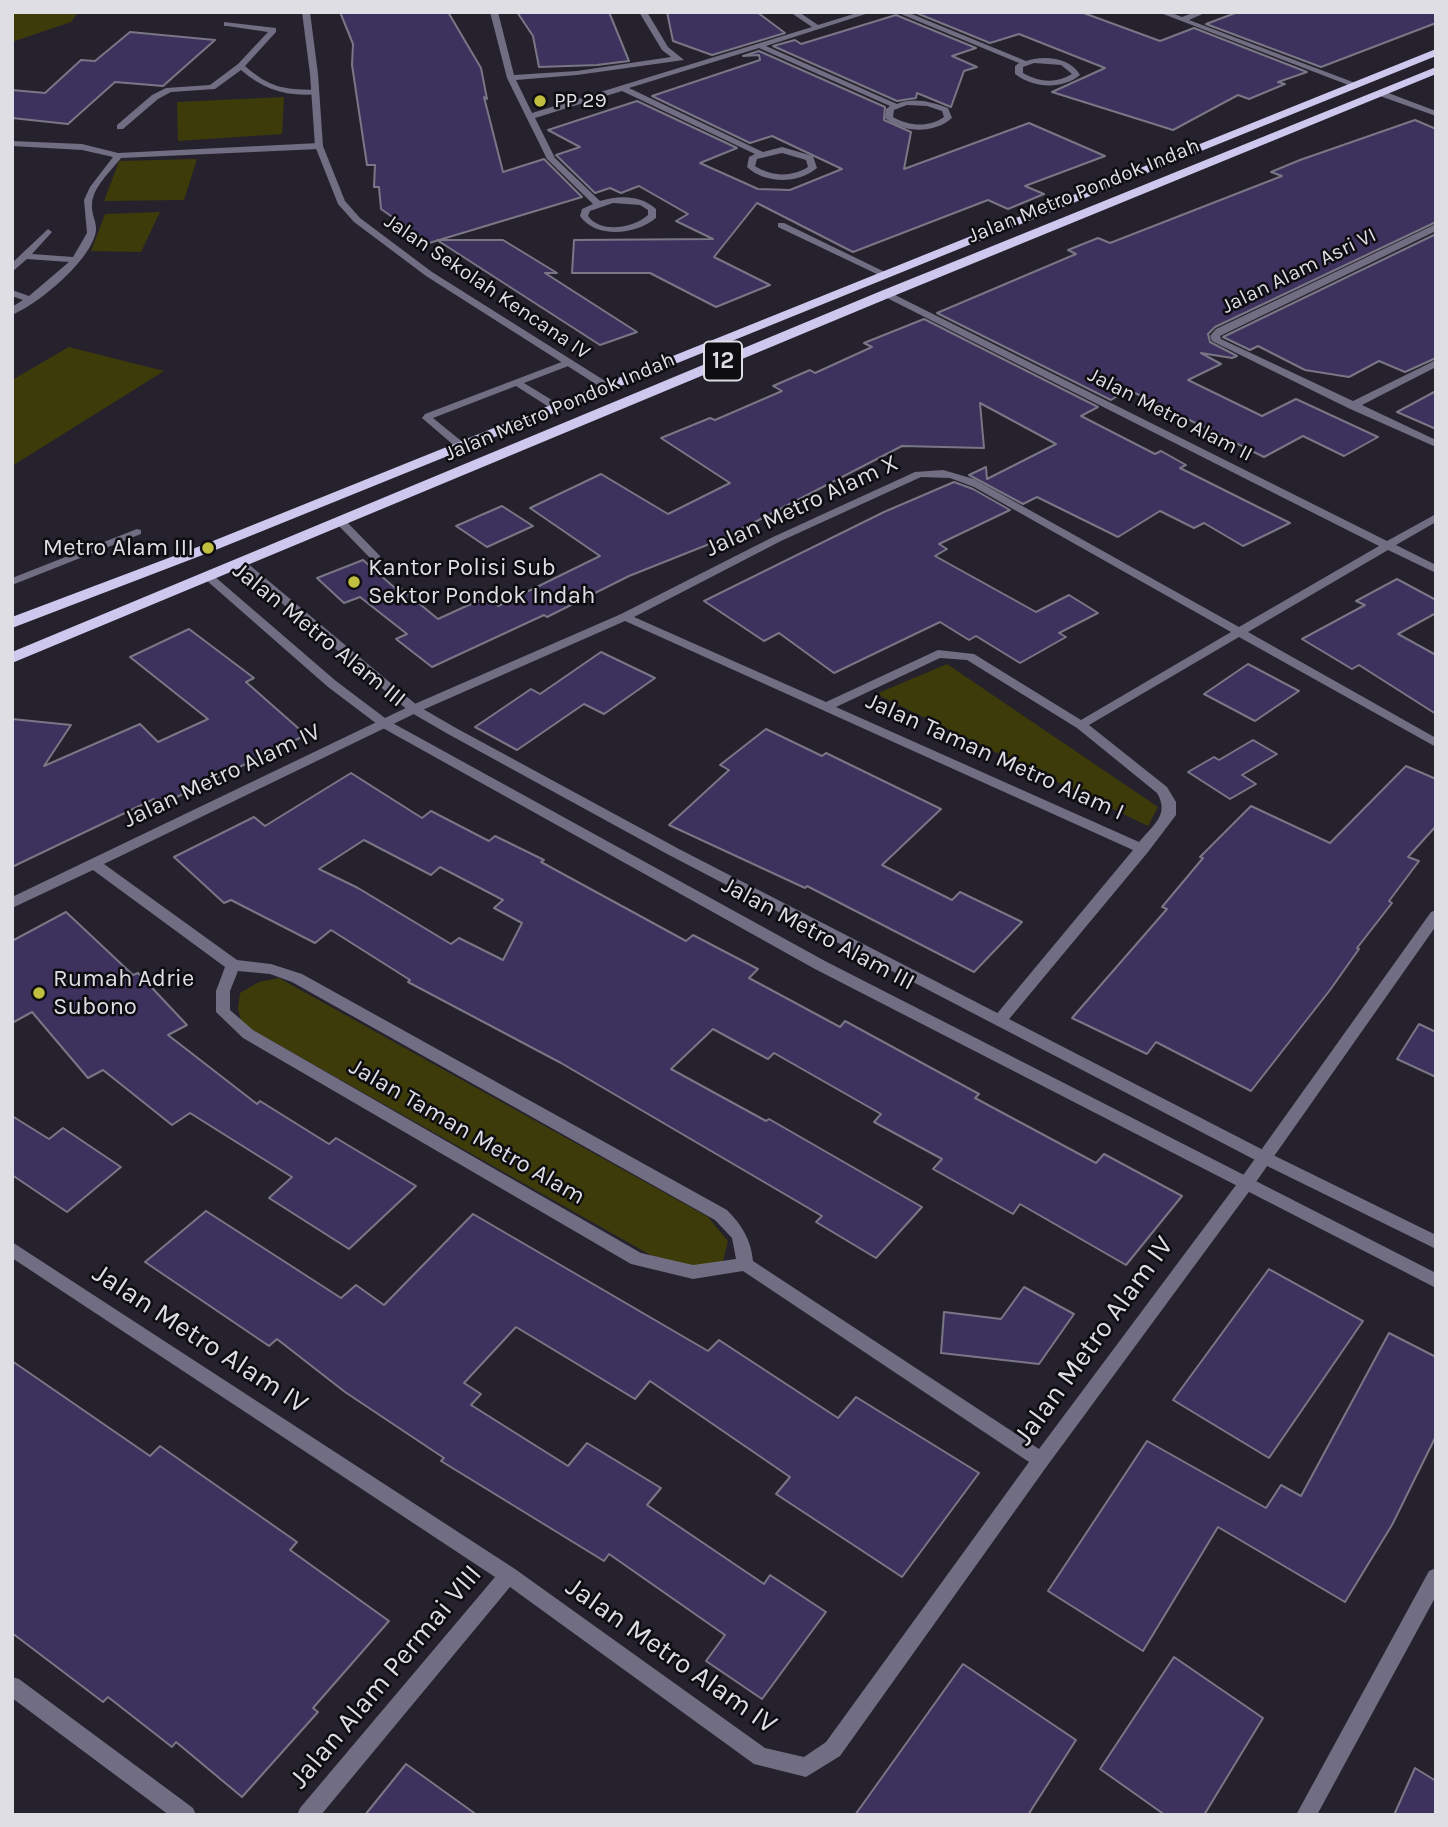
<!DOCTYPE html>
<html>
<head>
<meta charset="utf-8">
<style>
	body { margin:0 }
	#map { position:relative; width:1448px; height:1827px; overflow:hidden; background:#25222e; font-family:Karla,sans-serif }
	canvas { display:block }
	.frame { position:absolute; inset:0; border:14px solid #dfdee5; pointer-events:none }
</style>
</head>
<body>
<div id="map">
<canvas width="1448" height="1827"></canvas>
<div class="frame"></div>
</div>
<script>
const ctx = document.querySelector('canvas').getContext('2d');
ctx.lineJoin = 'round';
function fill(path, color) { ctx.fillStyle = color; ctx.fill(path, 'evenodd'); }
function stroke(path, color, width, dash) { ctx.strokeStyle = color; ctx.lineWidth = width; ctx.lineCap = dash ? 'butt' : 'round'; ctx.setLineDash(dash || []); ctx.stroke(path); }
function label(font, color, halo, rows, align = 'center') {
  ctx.font = font + ' Karla,sans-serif'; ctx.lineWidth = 5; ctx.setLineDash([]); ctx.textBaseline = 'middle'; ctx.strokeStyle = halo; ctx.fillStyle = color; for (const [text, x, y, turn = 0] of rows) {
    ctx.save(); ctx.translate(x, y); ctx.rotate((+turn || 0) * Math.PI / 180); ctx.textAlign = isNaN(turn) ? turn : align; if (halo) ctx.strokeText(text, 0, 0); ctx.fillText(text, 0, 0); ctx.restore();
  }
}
fill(new Path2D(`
	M12,12H78L71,22L12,42Z
	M284,97L282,134L178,141L177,102Z
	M197,159L184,200L104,201L119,161Z
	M160,212L141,252L91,251L105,214Z
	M69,347L164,371L12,466V380Z
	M947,664L1158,807L1148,826L876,694Z
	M279,978L708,1217L728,1241L723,1261L689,1267L654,1257L242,1024L238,1009L240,993L259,982Z`), '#3d3b09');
const building = new Path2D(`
	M340,12H448L481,68L487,99L484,97L503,172L544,159L582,197L429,243L381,209L379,187H374L375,165H367L352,65L353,44Z
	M517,12H609L629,61L597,65L539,67L533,36Z
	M667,12H757L785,33L712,55L673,41Z
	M914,12H1081L1160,41L1194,28L1307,72L1278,82L1285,84L1249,99L1238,95L1173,130L1052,92L1105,68L1019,34L990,43Z
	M1238,12H1436V23L1321,67L1206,24Z
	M896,15L976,48L952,56L977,67L964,71L951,107L917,93L916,98L897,101L773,46L795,40L801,44Z
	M130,32L215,40L163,86L115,82L68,124L12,118V90L45,93L81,60L95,61Z
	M759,51L885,107L884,120L911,132L904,169L1029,123L1105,156L1025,186L1044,194L1008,209L988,200L853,252L757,203L714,257L770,285L716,307L650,273H572L574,240L713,239L676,221L688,214L639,186L621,193L610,188L595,193L556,155L580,147L548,130L637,101L737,148L700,163L758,189L790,190L842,169L772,136L750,143L652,96L760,60L759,55L743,56Z
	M1415,120L1436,129V222L1215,327L1208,334L1210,342L1237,356L1232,358L1201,353L1221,364L1188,380L1262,416L1296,399L1378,437L1344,456L1303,436L1264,457L1129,390L1124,388L1121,394L1111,400L937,313L1076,254L1068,250L1098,238L1110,243L1282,176L1271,172L1300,160Z
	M1436,234V358L1405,372L1379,361L1349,377L1305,370L1258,346L1250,350L1223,337Z
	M437,240H503L557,273H545L637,332L600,345Z
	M924,319L1098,407L1081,416L1155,454L1161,451L1186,465L1180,468L1290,523L1243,546L1204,523L1194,528L1160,511L1118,537L1037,497L1023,504L969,475L986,467L987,479L1056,444L980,403L984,448L902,446L722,539L629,576L547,617L544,615L432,667L396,639L407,634L360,597L344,603L317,578L363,560L395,588L399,587L438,619L486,597L498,606L600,556L530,508L601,474L668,514L730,483L661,438L710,418L715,420L782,391L773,386L810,370L815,373L872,347L864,343Z
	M1436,391V429L1397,412Z
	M954,482L973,489L1010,510L939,544L947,549L935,556L1036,612L1069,595L1098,613L1059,633L1066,637L1020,663L976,636L969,640L940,622L834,673L779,633L764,641L704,601L884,512Z
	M502,506L533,526L487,547L456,526Z
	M1397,579L1436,600V613L1398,634L1436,655V714L1359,665L1352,669L1302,639L1365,605L1356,601Z
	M189,629L254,678L246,682L306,735L160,805L154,799L12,867V719L71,725L44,766L140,724L158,742L208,719L130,657Z
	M601,652L655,678L604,714L584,704L517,750L475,727L531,689L540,694Z
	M1248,664L1299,691L1255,721L1204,694Z
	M766,729L822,756L826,753L941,809L882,865L952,900L960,892L1022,922L974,972L807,886L805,888L669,825L729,770L720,765Z
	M1253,740L1277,754L1242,775L1256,784L1230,799L1188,772L1214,757L1219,760Z
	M1406,766L1436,779V826L1408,857L1419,861L1389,901L1392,903L1357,948L1359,949L1330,990L1251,1091L1156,1042L1147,1054L1072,1018L1167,909L1162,907L1203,858L1200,857L1251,806L1330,843Z
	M351,773L422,818L431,811L489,841L495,836L544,860L541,862L686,941L693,935L758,969L749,978L840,1027L845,1021L979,1094L975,1098L1096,1163L1104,1154L1182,1196L1126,1265L1020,1204L1013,1214L933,1169L942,1159L874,1122L881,1114L774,1053L768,1059L713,1029L671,1069L766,1121L769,1119L922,1207L876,1258L816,1222L822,1216L561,1063L408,982L410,980L331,930L315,943L231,900L224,903L174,857L254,817L265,826ZM364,840L431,875L440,867L503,900L494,908L522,923L503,960L459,938L451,944L358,888L319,869Z
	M66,912L133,975L138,973L187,1025L168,1035L257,1104L260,1101L329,1144L336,1138L416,1186L349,1249L269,1198L292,1177L190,1113L172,1125L103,1070L88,1078L32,1012L12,1023V941Z
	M1419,1024L1436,1032V1077L1397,1059Z
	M12,1116L49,1139L63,1128L121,1167L67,1212L12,1175Z
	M206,1211L341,1298L356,1285L384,1305L473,1214L708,1351L719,1340L838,1418L856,1397L979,1473L902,1577L776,1494L790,1477L650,1381L635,1399L516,1327L464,1383L481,1394L471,1405L568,1466L587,1443L661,1488L647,1505L764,1584L770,1575L826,1612L762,1699L706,1661L725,1635L609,1554L604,1561L441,1461L444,1458L345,1392L277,1339L269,1346L145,1262Z
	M1269,1269L1363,1321L1269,1458L1173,1400Z
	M1024,1287L1074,1314L1039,1364L941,1353L944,1312L1001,1319Z
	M1389,1333L1436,1357V1436L1392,1525L1345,1602L1218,1527L1143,1651L1048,1591L1147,1441L1266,1508L1281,1485L1301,1496Z
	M12,1361L150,1456L160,1446L297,1542L290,1550L389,1621L313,1708L318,1712L242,1797L176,1742L172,1747L108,1697L103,1702L12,1633Z
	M1174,1657L1263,1718L1204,1815H1165L1100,1769Z
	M963,1664L1076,1740L1028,1815H855Z
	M406,1764L477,1815H365Z
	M1415,1768L1436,1781V1815H1394Z`);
fill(building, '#3d325d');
stroke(building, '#797785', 2);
fill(new Path2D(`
	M224,22L276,28V32L245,66C270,88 283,89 315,90L319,92L318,94C287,97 264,90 241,70L215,89L171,92L158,99L123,129H117V125L152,95L166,88L210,85L238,64L268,32L227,26H224Z
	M12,141L82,144L118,153L319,143L323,146L319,149L121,158C110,172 93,187 92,204C91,214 97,222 96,231C91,261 38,304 12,315V307L23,300L12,296V290L29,296L69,262L27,259L12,272V263L48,229L52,232L32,254L73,257L87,233L84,200L90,187L113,157L82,150L12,146Z
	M778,223H784L889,274L881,276L778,227Z
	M567,360L572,363L571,365L524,383L560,405V409H552L516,386L433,418L465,444V448H457L422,418L425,414Z
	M341,519L345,520L380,556V560H372L337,524L335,522Z
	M137,529L141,530V534L12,585V578Z`), '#716d82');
fill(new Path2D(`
	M302,12H310L318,74L323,146L345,201L360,218L432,272L610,384V388H602L426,276L354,222L338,204L315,146L310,74Z
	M490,12H498L514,75L577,71L671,57L662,50L639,12H647L668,47L684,60L577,75L516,80L532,113L812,27L790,12H799L818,25L860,12H872L766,46L897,104C914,97 931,102 948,108L952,118C934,134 903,133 885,118L886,109L890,106L759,48L629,88L763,152L782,147L813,156L817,168C798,184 765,184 747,167L749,157L755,154L622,91L535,118L555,158L600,201C619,195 641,195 656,209V218C636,235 596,239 580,216L582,209L593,204L547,159L507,78ZM907,105L927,106L942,111L944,117C928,128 909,126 893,117L894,110ZM782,153L806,160L808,167C792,177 772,177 755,166L757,159ZM613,203L640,205L648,210V215C634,228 601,234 588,216L590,211Z
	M896,12H907L1026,61C1044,55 1070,57 1080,75C1062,90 1033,88 1015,74V66L1019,63ZM1034,63L1061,65L1072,74C1056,84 1039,82 1023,73V67Z
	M1158,12H1169L1182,17L1195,12H1207L1189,20L1358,84L1351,86Z
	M1377,91H1383L1436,111V116L1377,95Z
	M1436,224V231L1220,336L1221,339L1353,401L1436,360V367L1362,405L1436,440V447L1348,408L1212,341L1210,336L1216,329Z
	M883,292H889L1387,541L1436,514V522L1396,545L1436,565V573L1388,550L1248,632L1436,738V747L1239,637L1089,725L1167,787L1176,802V815L1148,852L1005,1024H995L993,1020L995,1016L1133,850L625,621L418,712L104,864L237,960L271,964L302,974L727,1210C742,1225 751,1240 753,1261L1039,1449L1239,1181L1431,912L1436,910V926L1251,1189L1047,1466L840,1756L806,1777L754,1764L510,1587L321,1815H297L300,1808L495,1577L12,1258V1242L515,1569L765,1748L804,1757L826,1742L1029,1462L743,1271L693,1279L631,1264L243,1038L216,1012V991L225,967L93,870L12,908V897L410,706L621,614L773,537L915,472L943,470L974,479L1239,627L1379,546L883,296ZM921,477L950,478L974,487L1231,632L1081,720L974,654L938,650L826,702L634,617L781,541ZM940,658L967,660L1077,728L1157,793C1170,815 1153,825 1139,842L836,707ZM238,971L270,974L292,982L715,1220L732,1238L736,1259L693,1265L641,1253L253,1030L230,1010V991Z
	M1436,1568V1596L1317,1815H1296L1429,1571Z
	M12,1677L19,1679L193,1808L196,1815H169L12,1698Z`), '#716d82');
fill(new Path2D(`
	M242,561L246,562L418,706L456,728L679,849L1271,1154L1436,1235V1249L1259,1162L669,855L448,734L410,712L238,566V562Z
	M210,575L214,576L336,681L389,721L825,961L1436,1273V1288L815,969L381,727L328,687L206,580L204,578Z`), '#716d82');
fill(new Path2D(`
	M1436,49V56L213,551L12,628V617L203,545Z
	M1436,67V74L891,297L12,663V652L881,291Z`), '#cfc8ee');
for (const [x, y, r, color] of [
	[540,101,7,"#c1be40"],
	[208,548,7,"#c1be40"],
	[354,582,7,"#c1be40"],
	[39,993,7,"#c1be40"]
]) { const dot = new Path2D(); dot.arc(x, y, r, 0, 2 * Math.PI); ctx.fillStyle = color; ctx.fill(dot); stroke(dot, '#0e0d12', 2.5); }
label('21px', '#dfdee5', '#0e0d12', [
	["PP 29",554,101]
], 'left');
label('21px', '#dfdee5', '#0e0d12', [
	["Jalan Metro Pondok Indah",1084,191,-22],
	["Jalan Alam Asri VI",1299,271,-26],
	["Jalan Sekolah Kencana IV",487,287,34],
	["Jalan Metro Pondok Indah",560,407,-23],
	["Jalan Metro Alam II",1170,415,27]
]);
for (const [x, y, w] of [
	[723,361,38]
]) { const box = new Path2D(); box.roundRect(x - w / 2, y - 19.5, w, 39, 5); ctx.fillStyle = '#0e0d12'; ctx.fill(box); stroke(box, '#dfdee5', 2); }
label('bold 23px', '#dfdee5', null, [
	["12",723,361]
]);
label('24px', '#dfdee5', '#0e0d12', [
	["Jalan Metro Alam X",802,506,-25],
	["Jalan Metro Alam III",319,635,39],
	["Jalan Taman Metro Alam I",995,757,24],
	["Jalan Metro Alam IV",222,776,-25],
	["Jalan Metro Alam III",818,934,28],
	["Jalan Taman Metro Alam",467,1132,30]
]);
label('24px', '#dfdee5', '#0e0d12', [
	["Metro Alam III",194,548,"right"],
	["Kantor Polisi Sub",368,568],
	["Sektor Pondok Indah",368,596],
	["Rumah Adrie",53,979],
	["Subono",53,1007]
], 'left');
label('28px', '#dfdee5', '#0e0d12', [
	["Jalan Metro Alam IV",200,1339,33],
	["Jalan Metro Alam IV",1094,1341,-54],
	["Jalan Metro Alam IV",671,1656,35],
	["Jalan Alam Permai VIII",386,1677,-50]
]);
</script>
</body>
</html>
